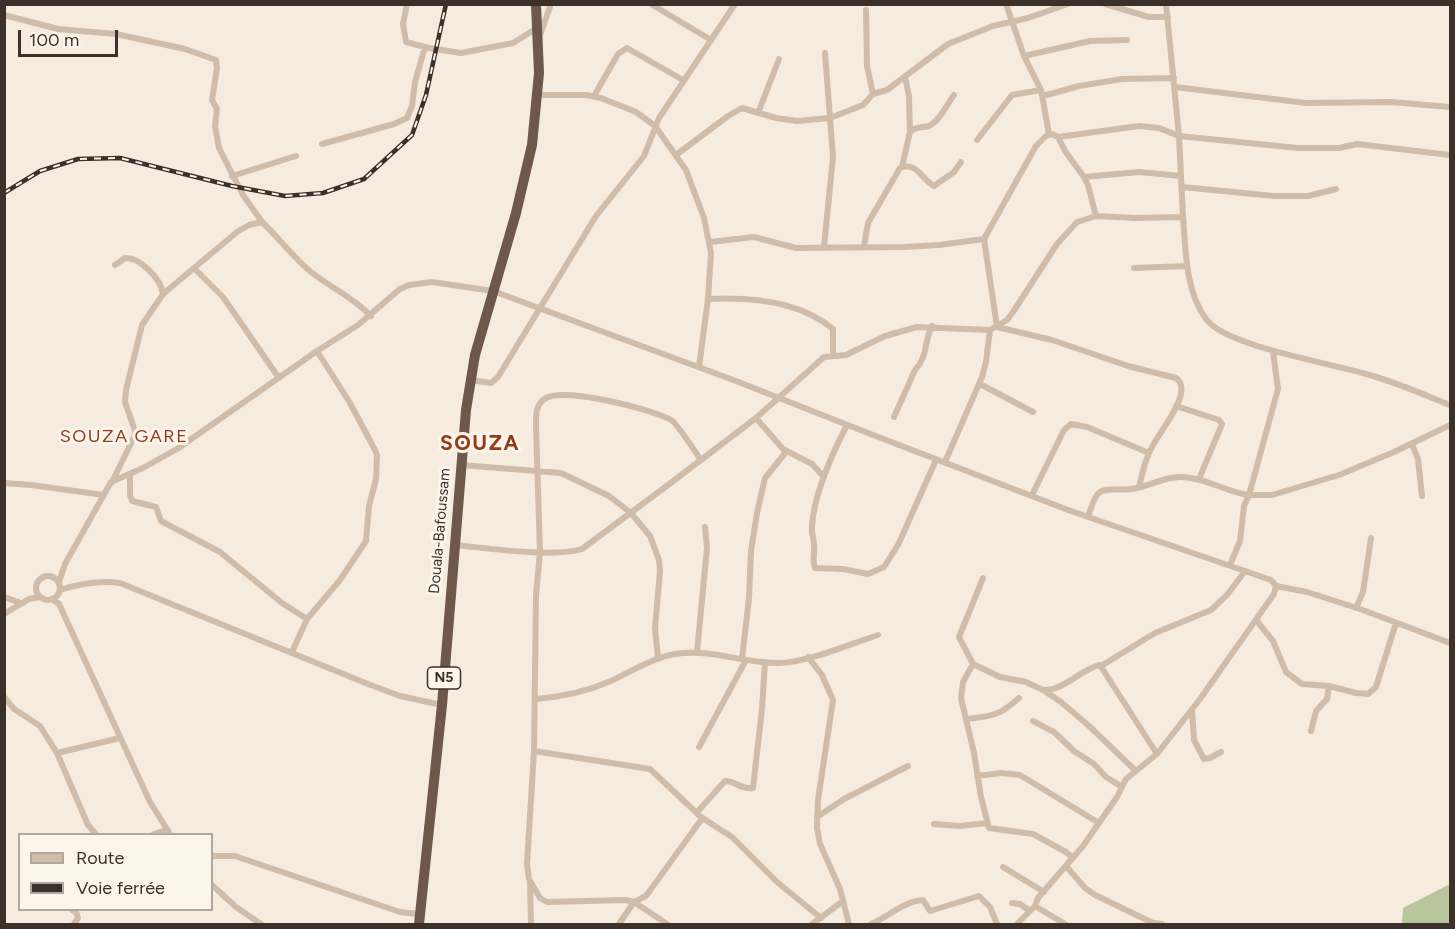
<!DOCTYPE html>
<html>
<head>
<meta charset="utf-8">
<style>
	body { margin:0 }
	#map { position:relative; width:1455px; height:929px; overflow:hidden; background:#f5ebdf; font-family:Figtree,sans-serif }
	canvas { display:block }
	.frame { position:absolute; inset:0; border:6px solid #3c302a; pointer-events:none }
	.legend { position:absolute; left:18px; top:833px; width:195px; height:78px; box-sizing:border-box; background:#fcf5ec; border:2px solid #afa69e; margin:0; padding:8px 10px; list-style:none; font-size:18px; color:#3c302a }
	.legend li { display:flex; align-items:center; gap:12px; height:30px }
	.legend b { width:30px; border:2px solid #afa69e }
	.scale { position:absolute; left:18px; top:30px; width:100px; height:27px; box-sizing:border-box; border:3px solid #3c302a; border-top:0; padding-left:8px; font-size:18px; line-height:21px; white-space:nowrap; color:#3c302a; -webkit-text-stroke:4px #fcf5ec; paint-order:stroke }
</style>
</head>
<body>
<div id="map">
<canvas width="1455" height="929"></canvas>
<div class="frame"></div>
<ul class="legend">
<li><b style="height:8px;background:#cfbca9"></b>Route</li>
<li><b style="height:8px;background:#3c302a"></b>Voie ferrée</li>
</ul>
<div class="scale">100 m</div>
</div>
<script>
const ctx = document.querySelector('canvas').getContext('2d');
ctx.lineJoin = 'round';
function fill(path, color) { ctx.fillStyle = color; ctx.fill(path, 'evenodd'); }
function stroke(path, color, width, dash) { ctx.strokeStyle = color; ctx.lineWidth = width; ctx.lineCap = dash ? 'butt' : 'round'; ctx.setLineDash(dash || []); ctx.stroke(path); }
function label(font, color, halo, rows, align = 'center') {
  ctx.font = font + ' Figtree,sans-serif'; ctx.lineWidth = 6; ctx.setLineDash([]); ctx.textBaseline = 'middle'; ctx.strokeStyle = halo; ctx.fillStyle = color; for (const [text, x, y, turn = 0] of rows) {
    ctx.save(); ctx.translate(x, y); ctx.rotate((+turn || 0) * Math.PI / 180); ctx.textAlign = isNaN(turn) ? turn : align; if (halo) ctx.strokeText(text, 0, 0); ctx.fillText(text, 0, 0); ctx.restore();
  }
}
fill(new Path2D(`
	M1450,884V924H1402L1403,908Z`), '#b7c69d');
stroke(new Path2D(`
	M407,4L403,24L406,42L429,48L461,53L513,43L537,28
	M651,4L711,40
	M1006,4L1024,56L1041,90
	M1105,4L1149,17H1168
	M866,10L867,66L873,94
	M4,15L58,29L116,34L185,49L216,60L217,68L212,100L217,109L215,126L219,148L243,195L262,222
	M540,35L551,4
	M1024,56L1090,41L1127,40
	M905,77L909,96L910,132
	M1175,87L1306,103L1391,102L1450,107
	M538,95H586L601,98L636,112L655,126L686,170L704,218L711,253L708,299L699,367
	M594,96L618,54L627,48L683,80
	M1043,96L1079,86L1122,79L1174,78
	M758,113L779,59
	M1058,137L1139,126L1159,128L1179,136L1298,148H1339L1357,144L1450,155
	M977,140L1012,95L1041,90L1049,134
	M322,144L394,124L407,118L412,106L415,82L425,47
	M676,155L728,116L742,108L776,118L797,121L830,118L863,105L873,94L887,90L948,44L993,26L1028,18L1068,4
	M902,167L910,132C916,126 922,128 929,126C940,121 947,104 954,95
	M232,176L296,156
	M1084,177L1139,172L1181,176
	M1182,187L1274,196H1308L1336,189
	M1096,216L1088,185L1084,177L1065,151L1058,137L1052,134L1046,136L1036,146L984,239L997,327L1052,340L1128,366L1176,378C1195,391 1159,432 1152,447C1145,459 1142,474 1139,487
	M1183,217C1186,251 1185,290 1206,319C1226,347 1337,364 1373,376C1400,384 1425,395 1450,405
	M710,242L754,237L796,248L905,247L939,245L984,239
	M864,246L868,223L900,168C917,161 922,180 934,186L954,172L961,162
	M824,247L833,157L825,53
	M194,268L223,297L279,378
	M1134,268L1187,266
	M163,294L237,232L249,225L262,222C279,238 293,257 311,272C331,288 352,296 371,316
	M708,299C749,297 800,301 833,329V355
	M470,380L491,383L498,377L596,216L644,156L659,118L735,4
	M980,384L1033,412
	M1176,406L1219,420L1222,424L1199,479
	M894,417L915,370C928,357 924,341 932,326
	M756,418L783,449L812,464L824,477
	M847,425C832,454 814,494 812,526C811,533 814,538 814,545C815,553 812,561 815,568L843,569L868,574L884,567L898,545L936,460
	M1412,444L1418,459L1422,496
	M945,462L982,377L986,362L990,330
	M461,465L561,473L609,496L631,513L650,536L659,560L660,571L655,628L658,659
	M130,474V495L132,501L156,507L161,521L220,552L282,603L307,619
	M112,482L135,435V431L125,402L126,390L142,325L163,294C161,279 140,257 125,258L115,265
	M4,483L31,485L104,495
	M1032,495L1064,430L1071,424L1087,427L1149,453
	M1088,517C1099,481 1101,492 1132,489C1149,487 1164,476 1182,477C1207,478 1226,492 1249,495L1278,389L1273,351
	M455,545C487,548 552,558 582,549L672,482L756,418L824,357L846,355L885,336L917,327L990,330L1007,320L1013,312L1057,244L1077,222L1096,216L1135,218L1183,217L1179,136L1166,4
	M1230,565L1240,541L1244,506L1249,495H1272L1339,475L1394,452L1450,425
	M36 588a12 12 0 1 1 24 0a12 12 0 1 1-24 0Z
	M59,582L65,564L111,482L143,468L177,449L317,351L358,325L400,289L409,285L432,282L493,291L736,381L868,433L1068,510L1271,580L1276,586L1307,592L1360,609L1450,643
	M60,590C79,584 99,580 120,583L368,684L400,696L442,705
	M4,597L21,603
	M52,599L59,604L150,802L170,834
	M1356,608L1363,592L1371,538
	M4,614L29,599L40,597
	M1256,620L1273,641L1286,672L1302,684L1329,686L1356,693L1368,694L1376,687L1396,623
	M292,652L307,619L340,580L366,541L369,506L376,479L377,455L375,450L350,403L317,351
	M697,652L707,548L705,527
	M808,657L822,675L833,700L818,800L817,828L820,844L840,889L849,924
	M742,659L749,598L751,551L757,513L765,478L786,452
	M973,664L959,637L983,578
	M1101,666L1155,633L1211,610L1227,595L1245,571
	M1043,690C1064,691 1081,669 1100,665L1157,754
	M4,697L14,709L40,726L57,753L88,825L96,834
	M535,699C561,697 588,691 611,681C632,671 652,658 675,654C710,648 745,664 780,663C809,662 850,644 878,635
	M1192,710L1194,740L1204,759L1210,758L1221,752
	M966,719C993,716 999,716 1019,698
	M1033,721L1054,732L1074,751L1094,764L1106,777L1122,787
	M1311,731L1316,711L1327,699L1329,686
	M699,747L746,660
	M534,751L650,769L701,817L732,837L777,882L821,918
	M57,753L120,738
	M977,776L1001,773L1020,775L1099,823
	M699,810L725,781C737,781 740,790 753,788L762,709L765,662
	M817,817L844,799L908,766
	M934,824L960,826L988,823
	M154,834L168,830
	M212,856H235L400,912L419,914
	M1073,858L1066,852L1033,834L989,828L981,797L974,753L961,698L963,682L973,664L1000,677L1026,682L1043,690L1061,702L1089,726L1136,771
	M1066,866L1085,888L1095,895L1153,923L1162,924
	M1003,867L1044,892
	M530,883L531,924
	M212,885L236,907L261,924
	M1012,903L1020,904L1030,911
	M1035,906L1065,924
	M72,910L76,912L78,918L74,924
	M619,924L634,902L646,896L701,820V817
	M667,924L634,902L626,900L547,902L540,898L529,879L527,864L534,751L536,596L540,552L536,427C536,417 535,404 546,398C564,387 652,409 671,420C676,422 696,453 701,460
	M812,924L843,901
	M871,924C888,917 904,901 923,900L930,911L979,896L990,907L997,924
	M1017,924L1035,906L1038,898L1083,846L1117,797L1126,779L1157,754L1200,699L1274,594L1276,586`), '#cfbca9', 6);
stroke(new Path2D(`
	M419,924L442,705L466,410L475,355L516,213L532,145L539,73L536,4`), '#6e584c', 10);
const rail = new Path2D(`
	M4,193L40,171L78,159L120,158L232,186L285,196L323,193L364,179L412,135L426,95L446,4`);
stroke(rail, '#3c302a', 4.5);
stroke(rail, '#fcf5ec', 2, [7]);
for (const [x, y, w] of [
	[444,678,33]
]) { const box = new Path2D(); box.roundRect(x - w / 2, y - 11, w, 22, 4.5); ctx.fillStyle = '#fcf5ec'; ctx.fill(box); stroke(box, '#3c302a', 1.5); }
label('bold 14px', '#3c302a', null, [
	["N5",444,678]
]);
label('15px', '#3c302a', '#fcf5ec', [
	["Douala-Bafoussam",440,531,-85]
]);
ctx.letterSpacing = '1.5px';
label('18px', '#933b1a', '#fcf5ec', [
	["SOUZA GARE",124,437]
]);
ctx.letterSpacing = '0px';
ctx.letterSpacing = '1.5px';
label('bold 21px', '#933b1a', '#fcf5ec', [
	["SOUZA",480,444]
]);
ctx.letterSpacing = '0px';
</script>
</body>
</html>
